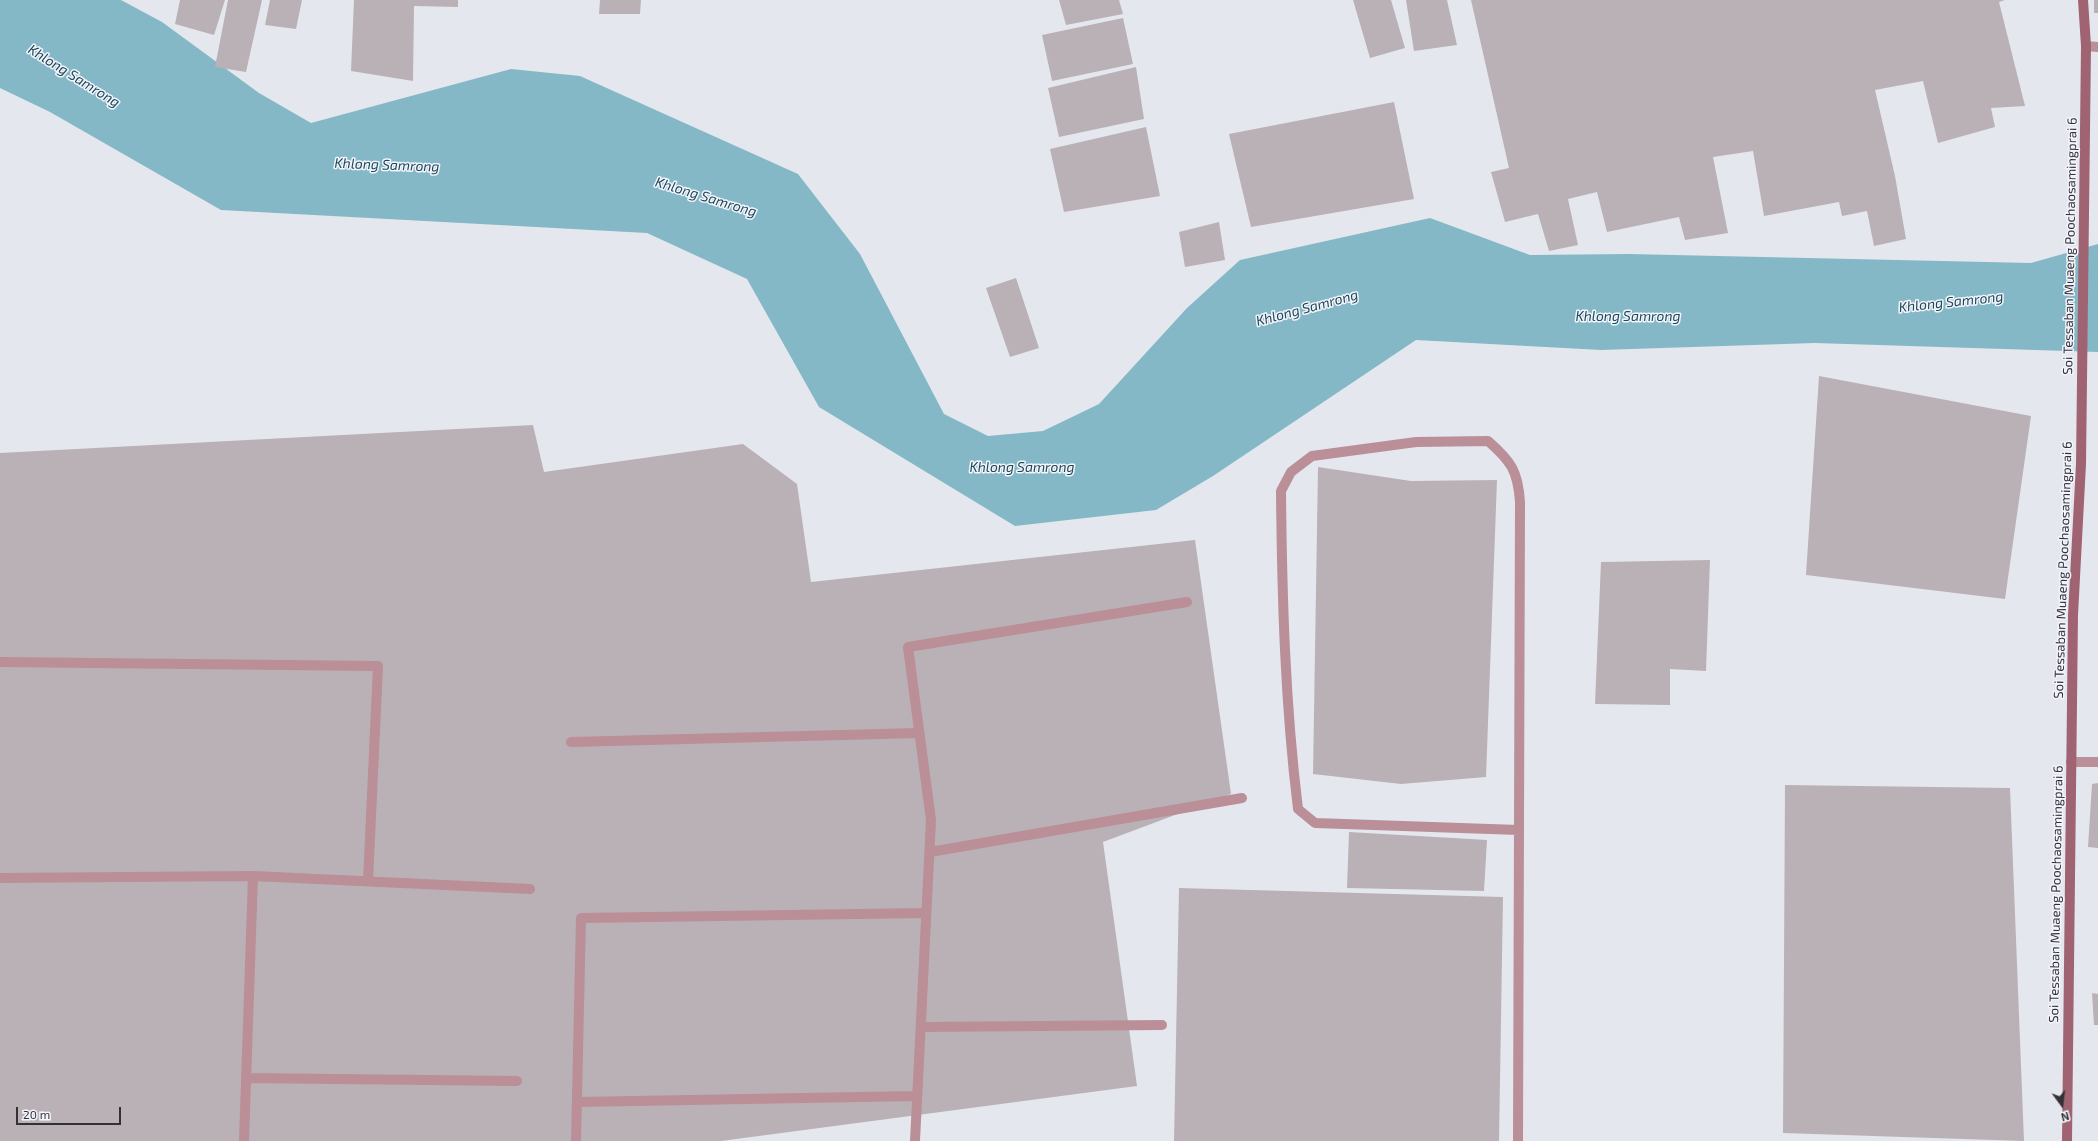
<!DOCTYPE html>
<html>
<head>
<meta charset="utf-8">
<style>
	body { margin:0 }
	#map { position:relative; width:2098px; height:1141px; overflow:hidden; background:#e5e7ef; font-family:"Exo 2",sans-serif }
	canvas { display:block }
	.north { position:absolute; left:2042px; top:1085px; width:40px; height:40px; -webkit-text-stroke:3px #f3f4fd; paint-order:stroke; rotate:165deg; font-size:11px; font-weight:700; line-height:16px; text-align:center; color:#323236 }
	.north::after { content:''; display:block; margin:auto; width:14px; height:18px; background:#323236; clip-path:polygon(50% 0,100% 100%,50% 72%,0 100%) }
	.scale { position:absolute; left:16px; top:1107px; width:105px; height:18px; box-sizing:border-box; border:2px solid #323236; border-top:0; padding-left:5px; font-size:12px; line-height:14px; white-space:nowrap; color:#323236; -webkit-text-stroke:3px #f3f4fd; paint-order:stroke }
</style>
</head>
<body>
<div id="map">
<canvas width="2098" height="1141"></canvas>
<div class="north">N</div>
<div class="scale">20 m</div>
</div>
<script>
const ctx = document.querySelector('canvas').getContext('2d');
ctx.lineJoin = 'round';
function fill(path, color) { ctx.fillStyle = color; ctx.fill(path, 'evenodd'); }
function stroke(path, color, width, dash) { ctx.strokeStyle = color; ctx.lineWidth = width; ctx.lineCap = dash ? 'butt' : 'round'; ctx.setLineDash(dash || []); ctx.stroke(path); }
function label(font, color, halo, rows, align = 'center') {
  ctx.font = font + ' "Exo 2",sans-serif'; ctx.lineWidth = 3; ctx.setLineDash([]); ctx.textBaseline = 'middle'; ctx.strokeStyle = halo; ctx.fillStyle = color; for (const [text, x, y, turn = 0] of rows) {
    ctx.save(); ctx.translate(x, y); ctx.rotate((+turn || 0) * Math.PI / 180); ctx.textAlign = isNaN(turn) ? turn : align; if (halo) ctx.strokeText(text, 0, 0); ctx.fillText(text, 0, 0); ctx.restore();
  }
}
fill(new Path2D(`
	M0,0H121L162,22L259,93L311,123L511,69L580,76L798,174L860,254L944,414L988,436L1043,431L1099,404L1187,308L1240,260L1430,218L1530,255L1629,254L2031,263L2098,244V352L1815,343L1601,350L1416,340L1213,476L1156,510L1015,526L819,407L747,279L647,233L221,210L50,112L0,88Z`), '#84b8c6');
fill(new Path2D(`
	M180,0H225L214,35L175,24Z
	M228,0H262L246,72L215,67Z
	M270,0H302L296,29L265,25Z
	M354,0H458V7L414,6L413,81L351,71Z
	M600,0H641L640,14H599Z
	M1059,0H1119L1123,14L1066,25Z
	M1353,0H1391L1405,48L1370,58Z
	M1406,0H1447L1457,45L1414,51Z
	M1471,0H2005L1999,2L2025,106L1991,108L1995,127L1938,143L1923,81L1875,90L1895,176L1906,239L1874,246L1867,211L1842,216L1839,202L1764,216L1753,151L1713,157L1728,233L1685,240L1679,217L1607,232L1597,192L1568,199L1578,245L1549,251L1538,214L1505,222L1491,172L1509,168Z
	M2094,0H2098V13H2094Z
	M1123,18L1133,64L1052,81L1042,35Z
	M1136,67L1144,119L1059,137L1048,88Z
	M1394,102L1414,199L1251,227L1229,134Z
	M1146,127L1160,196L1064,212L1050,149Z
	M1219,222L1225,260L1185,267L1179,232Z
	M1016,278L1039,348L1010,357L986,288Z
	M1819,376L2031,416L2005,599L1806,575Z
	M533,425L544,472L743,444L797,484L811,582L1195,540L1231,794L1103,842L1137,1086L721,1141H0V453Z
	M1318,467L1411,481L1497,480L1486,777L1401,784L1313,774Z
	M1710,560L1706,671L1670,669V705L1595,704L1601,562Z
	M2098,783V848L2088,847L2092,784Z
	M1785,785L2010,788L2024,1141L1783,1133Z
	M1349,832L1487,840L1484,891L1347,888Z
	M1179,888L1503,897L1499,1141H1174Z
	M2092,993L2098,994V1025H2094Z`), '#bab1b6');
stroke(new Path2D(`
	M2086,46L2098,47
	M1518,1141L1520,502C1518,471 1511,461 1488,441L1416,442L1312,456L1291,472L1281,491C1282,597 1285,703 1298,809L1315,823L1519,830`), '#ba8f97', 10);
stroke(new Path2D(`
	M0,662L378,666L368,881
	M571,742L919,733
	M2071,762H2098
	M930,852L1242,798
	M253,876L530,889
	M0,878L253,876L244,1141
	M921,1027L1162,1025
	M246,1078L517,1081
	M577,1102L917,1096
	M576,1141L581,918L926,913
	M915,1141L931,820L908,647L1187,602`), '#ba8f97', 10);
stroke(new Path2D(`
	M2067,1141L2073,615L2081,464L2086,46L2083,0`), '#a06371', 10);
label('13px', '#323236', '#f3f4fd', [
	["Soi Tessaban Muaeng Poochaosamingprai 6",2070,246,-89],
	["Soi Tessaban Muaeng Poochaosamingprai 6",2063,570,-88],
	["Soi Tessaban Muaeng Poochaosamingprai 6",2056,894,-89]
]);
label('italic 14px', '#1b4954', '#f3f4fd', [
	["Khlong Samrong",74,76,32],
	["Khlong Samrong",387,165,2],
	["Khlong Samrong",706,197,17],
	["Khlong Samrong",1951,302,-6],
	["Khlong Samrong",1307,308,-15],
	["Khlong Samrong",1628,316],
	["Khlong Samrong",1022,467]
]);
</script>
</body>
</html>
